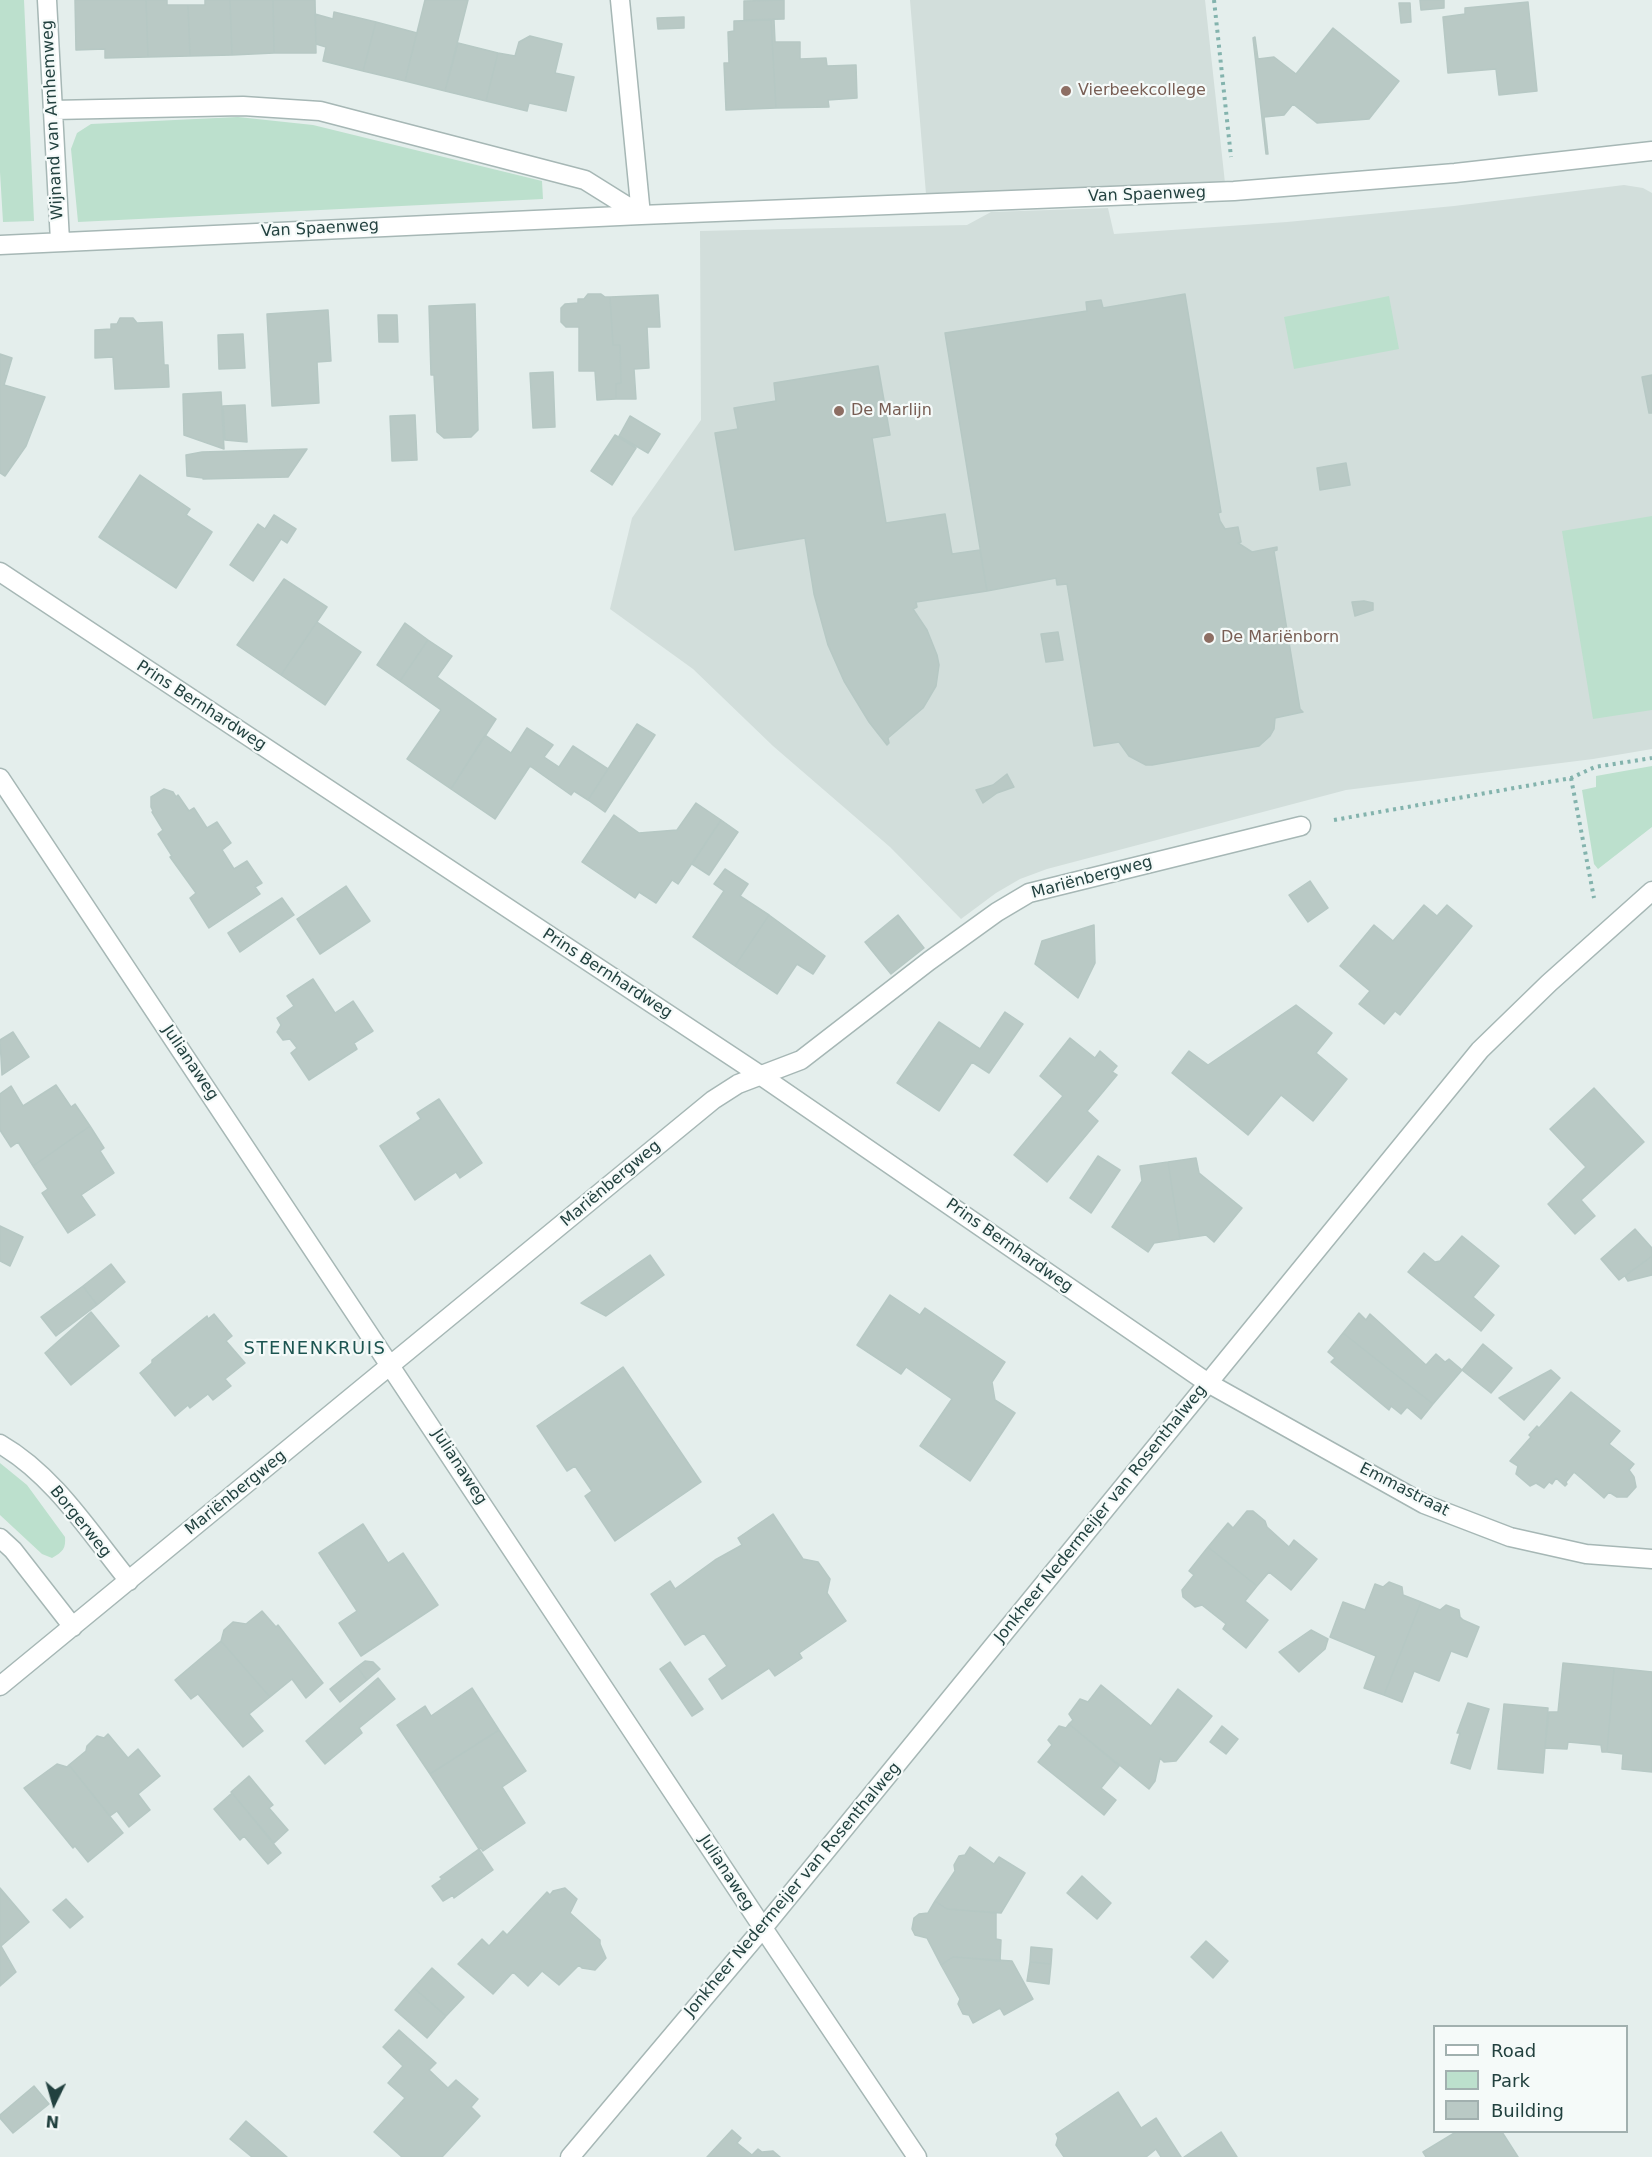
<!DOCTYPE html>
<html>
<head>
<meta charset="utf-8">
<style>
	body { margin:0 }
	#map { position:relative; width:1652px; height:2157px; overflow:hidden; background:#e4eeec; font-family:"DejaVu Sans",sans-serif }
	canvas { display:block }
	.legend { position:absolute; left:1433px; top:2025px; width:195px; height:108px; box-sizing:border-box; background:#f5faf9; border:2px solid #a1b0af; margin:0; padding:8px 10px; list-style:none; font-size:18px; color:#22413f }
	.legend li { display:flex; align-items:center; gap:12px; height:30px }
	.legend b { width:30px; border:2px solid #a1b0af }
	.north { position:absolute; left:24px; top:2073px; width:60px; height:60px; -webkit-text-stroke:4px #f5faf9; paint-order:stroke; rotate:185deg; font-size:16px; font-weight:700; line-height:24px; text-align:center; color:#22413f }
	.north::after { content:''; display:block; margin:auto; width:21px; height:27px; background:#22413f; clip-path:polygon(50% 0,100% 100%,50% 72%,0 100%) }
</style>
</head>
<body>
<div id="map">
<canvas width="1652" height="2157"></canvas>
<ul class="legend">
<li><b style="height:8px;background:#fff"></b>Road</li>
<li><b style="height:16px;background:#bce0cd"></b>Park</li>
<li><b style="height:16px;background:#b9c9c5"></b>Building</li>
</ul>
<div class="north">N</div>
</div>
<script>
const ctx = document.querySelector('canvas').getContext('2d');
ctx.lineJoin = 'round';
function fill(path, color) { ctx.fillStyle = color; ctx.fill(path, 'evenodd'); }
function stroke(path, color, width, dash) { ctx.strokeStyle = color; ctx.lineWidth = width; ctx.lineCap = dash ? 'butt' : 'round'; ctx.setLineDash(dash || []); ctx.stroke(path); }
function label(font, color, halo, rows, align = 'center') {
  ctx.font = font + ' "DejaVu Sans",sans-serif'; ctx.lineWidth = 4.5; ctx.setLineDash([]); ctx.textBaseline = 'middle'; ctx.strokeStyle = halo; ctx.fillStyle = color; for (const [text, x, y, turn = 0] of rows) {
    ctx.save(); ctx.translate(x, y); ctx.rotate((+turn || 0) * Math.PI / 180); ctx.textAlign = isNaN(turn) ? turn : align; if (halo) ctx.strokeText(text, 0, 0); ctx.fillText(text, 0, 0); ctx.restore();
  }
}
fill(new Path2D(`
	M910,0H1205L1225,183L926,194Z
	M1624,185L1643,188L1652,193V749L1593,759L1346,790L1047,869L1020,879L996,893L961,919L890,847L773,746L693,669L610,609L632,518L701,420L700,231L967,225L991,212L1108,208L1114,234L1287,222L1454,206Z`), '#d2dedb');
fill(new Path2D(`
	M0,0H24L34,221L3,222L0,172Z
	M238,117L313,125L542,181L543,199L78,222L71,149L77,133L91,124Z
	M1389,296L1399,349L1294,369L1284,317Z
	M1652,516V710L1593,719L1562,531Z
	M1652,766V827L1598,869L1594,864L1582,790L1596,787V776Z
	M0,1463L27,1485L65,1537C66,1548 63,1552 52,1558L42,1554L0,1515Z`), '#bce0cd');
const building = new Path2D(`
	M75,0H146L148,57L105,58V49L76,50Z
	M146,0H167V5H188L190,56L148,57Z
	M205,0H230L232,55L190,56L188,5H205Z
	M230,0H273L274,53L232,55Z
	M273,0H315L316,53H274Z
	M425,0H468L445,91L405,81Z
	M784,0V19L744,20V1Z
	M1420,0H1444V8L1421,10Z
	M1528,2L1537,91L1499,95L1496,69L1448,73L1443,17L1465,14V8Z
	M1399,3H1410L1411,22L1401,23Z
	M334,12L376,22L363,71L323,61L326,47L316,44L315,14L333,19Z
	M684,17V28L658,29L657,18Z
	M771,20H774L775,42H800V59L826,58L827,66L856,65L857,98L828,100L829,107L776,108Z
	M771,20L776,108L726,110L724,63H729L728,32L734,31V21Z
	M376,22L417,33L405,81L363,71Z
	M1333,28L1399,81L1369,119L1317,123L1293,104L1284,115L1264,117L1268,154H1266L1253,38L1255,37L1258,59L1274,57L1296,74Z
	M530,36L562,44L555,73L574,77L566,111L529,103L527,111L486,101L498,53L515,56L519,42Z
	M458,43L498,53L486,101L445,91Z
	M588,294H601L605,297H610L613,345H620L621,383L616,384V399L597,400L595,371H579V327H566L561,322V308L565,304L578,303V299H584Z
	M1185,294L1221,512L1218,513L1220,521L1225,529L1238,527L1241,542L1238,543L1252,552L1277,547V550L1274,551L1300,709L1303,712L1275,718L1274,729L1270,736L1259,746L1152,765H1146L1129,756L1119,742L1094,746L1067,584L1057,585L1056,578L987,591L945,333L1087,311L1086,302L1101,300L1103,308Z
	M658,295L660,327H647L649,368L634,369L636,399H616V384L621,383L620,345H613L610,297Z
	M475,304L478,430L471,437L444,438L437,432L434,375H431L429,306Z
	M328,310L331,361L317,362L319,403L272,406L267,314Z
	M378,315H397L398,342H379Z
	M120,318H133L137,323L162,322L164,365H168L169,387L115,389L113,357L95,358V330L111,329V324H117Z
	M243,334L245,368L219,369L218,335Z
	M0,354L12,358L4,385L45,397L26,446L5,476L0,473Z
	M878,366L890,435L872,438L886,523L945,514L952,554L980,550L987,591L916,602L917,607L913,609L927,630L937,655L939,665L936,686L923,708L888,738L889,743L887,745L869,722L844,681L828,645L814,594L805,538L735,550L715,433L738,429L734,408L776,401L774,383Z
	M553,372L555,427L533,428L530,373Z
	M1652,375V413H1649L1642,377Z
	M221,392L224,449L184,435L183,394Z
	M245,405L247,442L225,440L223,406Z
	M415,415L417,460L392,461L390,416Z
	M630,416L660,434L648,453L619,436Z
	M615,435L636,448L612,485L591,471Z
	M307,449L288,477L203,479V478L187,476L186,455L202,452Z
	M1346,463L1350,485L1320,490L1317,468Z
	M140,475L190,509L186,515L212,532L176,588L99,537Z
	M274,515L296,529L287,543L281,539L253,581L230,565L258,524L265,529Z
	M284,579L327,607L281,675L237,645Z
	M1364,601L1373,603V610L1355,616L1352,602Z
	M317,622L361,652L325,705L281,675Z
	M405,623L428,640L400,681L377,665Z
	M1058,632L1063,660L1046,662L1041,634Z
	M428,640L452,656L437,677L496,719L451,789L407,759L441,710L400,681Z
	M637,724L655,735L605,812L588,800Z
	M527,728L553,745L544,757L559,767L573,746L608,769L588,800L574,791L571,795L530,766L495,819L451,789L485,735L511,753Z
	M1007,774L1014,787L997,793L983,803L976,790L993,785Z
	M164,789L173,792L176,797L178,795L189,811L194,808L207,828L217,822L231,843L222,850L234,869L247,861L262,883L255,887L260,894L209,928L190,898L196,893L170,857L172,856L158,834L163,830L152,812L153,811L151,807V797Z
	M696,803L721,820L678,884L672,880L656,903L639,892L635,898L582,862L614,815L639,833L677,830Z
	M721,820L738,832L709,875L692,864Z
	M725,869L748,884L740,896L769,915L735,966L693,937L724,891L714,884Z
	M1310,881L1328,908L1308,922L1289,895Z
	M346,886L370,921L320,954L297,919Z
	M282,898L294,915L240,952L228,933Z
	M1424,905L1437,916L1447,905L1472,926L1400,1015L1395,1011L1384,1024L1359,1004L1370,991L1340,966L1374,925L1393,941Z
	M769,915L825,956L813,974L797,964L777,994L735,966Z
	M898,915L924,948L891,974L865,942Z
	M1094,925L1095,963L1078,998L1035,964L1042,941Z
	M313,979L335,1013L353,1001L373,1031L354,1043L357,1049L309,1080L291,1053L297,1048L290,1039L283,1040L277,1032L281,1025L277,1018L294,1006L287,996Z
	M1296,1005L1332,1033L1316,1053L1347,1079L1313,1121L1281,1095L1248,1135L1172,1073L1189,1051L1208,1065Z
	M1005,1012L1023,1024L989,1073L972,1062L939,1111L897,1083L939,1022L980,1049Z
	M13,1032L29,1057L2,1075L0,1040Z
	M1070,1038L1095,1058L1100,1051L1117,1066L1112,1072L1117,1075L1087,1111L1098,1121L1047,1182L1014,1155L1063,1096L1040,1076Z
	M56,1085L71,1107L75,1104L90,1126L33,1166L18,1142L11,1147L0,1130V1094L11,1086L23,1106Z
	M1594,1088L1644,1142L1581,1200L1595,1216L1575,1234L1548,1204L1586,1167L1550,1129Z
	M439,1099L482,1163L460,1178L456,1172L415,1200L380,1146L421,1119L417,1113Z
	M90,1126L104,1148L100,1151L114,1173L81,1195L95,1215L68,1233L42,1193L48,1189L33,1166Z
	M1098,1156L1120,1170L1091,1213L1070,1198Z
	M1196,1158L1199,1173L1242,1208L1214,1242L1206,1235L1180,1239L1168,1162Z
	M1168,1162L1180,1239L1154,1243L1148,1252L1112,1227L1142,1181L1140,1166Z
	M0,1226L23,1237L10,1266L0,1261Z
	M1635,1229L1652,1248V1256L1619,1280L1601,1259Z
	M1462,1236L1499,1266L1473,1297L1494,1315L1481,1331L1408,1272L1424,1253L1435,1262L1440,1261Z
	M650,1255L664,1275L606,1316L581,1303Z
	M1652,1256V1275L1628,1281L1625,1276Z
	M111,1264L125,1282L97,1305L83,1286Z
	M83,1286L97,1305L56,1336L41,1317Z
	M890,1295L920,1315L925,1308L1005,1362L992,1382L995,1400L1015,1413L970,1481L920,1446L952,1399L906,1367L901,1374L857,1345Z
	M91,1312L119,1346L71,1385L45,1353Z
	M1359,1313L1366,1320L1370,1314L1426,1365L1436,1354L1445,1362L1449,1359L1462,1370L1433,1404L1343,1333Z
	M214,1314L232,1336L226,1341L245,1363L225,1379L231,1386L213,1400L208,1394L190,1408L188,1405L175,1416L140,1373L152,1363V1360L207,1316L208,1319Z
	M1343,1333L1433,1404L1421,1419L1407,1407L1401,1414L1391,1406L1389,1410L1331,1362L1335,1358L1328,1352Z
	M1483,1344L1512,1368L1491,1393L1462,1370Z
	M623,1367L701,1482L615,1541L585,1496L592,1491L575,1466L567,1471L537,1426Z
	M1551,1370L1560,1378L1524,1420L1499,1398Z
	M1571,1392L1620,1431L1609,1444L1634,1464L1629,1470L1634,1477L1636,1487L1627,1497H1617L1609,1492L1604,1498L1574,1472L1566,1482L1567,1484L1565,1486L1556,1478L1552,1484L1549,1482L1544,1488L1536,1483L1530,1486L1516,1474L1518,1466L1510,1461L1531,1437L1529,1435L1537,1426L1539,1428Z
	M1247,1511H1253L1265,1521L1267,1527L1289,1547L1294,1540L1317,1559L1291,1590L1269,1572L1257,1586L1208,1547L1228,1523L1233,1528Z
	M773,1514L803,1559L818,1562L830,1579L827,1593L846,1621L799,1653L802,1658L775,1676L769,1668L722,1699L709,1679L727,1666L704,1633L685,1645L651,1594L670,1581L675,1589L715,1560L742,1545L738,1538Z
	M363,1524L388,1563L403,1553L438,1605L361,1656L339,1623L357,1611L319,1553Z
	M1208,1547L1257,1586L1245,1601L1268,1620L1246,1648L1223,1629L1226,1624L1202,1605L1195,1607L1183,1597L1182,1590L1194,1575L1189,1571Z
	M1389,1582L1402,1587L1403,1595L1421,1602L1384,1695L1364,1688L1376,1656L1330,1637L1343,1602L1365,1610L1375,1584L1383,1587Z
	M1421,1602L1440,1610L1446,1605L1459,1610L1460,1617L1463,1620L1479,1627L1467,1657L1451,1651L1439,1681L1414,1671L1402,1702L1384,1695Z
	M262,1611L276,1627L278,1625L323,1683L306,1698L292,1679L270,1697L221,1641L224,1630L233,1622L246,1624Z
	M1311,1630L1328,1639L1325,1649L1299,1672L1279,1652Z
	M221,1641L270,1697L249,1714L263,1731L243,1747L198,1694L191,1699L175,1680Z
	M365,1661L373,1662L380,1669L367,1680L357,1667Z
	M670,1662L703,1709L692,1716L660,1669Z
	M1563,1663L1614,1668L1607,1752H1602L1601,1745L1568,1742L1567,1749L1545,1748L1549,1712H1558Z
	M357,1667L367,1680L340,1702L330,1689Z
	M1614,1668L1652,1672V1772L1622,1769L1623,1754L1607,1752Z
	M378,1678L395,1699L359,1728L362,1733L325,1764L306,1741Z
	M1101,1685L1151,1726L1178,1689L1212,1716L1176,1761L1164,1762L1160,1758L1155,1781L1149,1789L1069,1724L1073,1720L1069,1714L1080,1699L1088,1702Z
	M472,1688L499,1730L430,1774L397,1725L425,1706L431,1716Z
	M1468,1703L1489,1709L1470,1769L1451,1763L1460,1733H1457Z
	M1504,1704L1548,1708L1543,1773L1498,1769Z
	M1069,1724L1119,1766L1101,1788L1116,1800L1104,1815L1038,1762L1052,1745L1048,1740L1059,1726L1066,1728Z
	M1222,1726L1238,1739L1226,1754L1210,1742Z
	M499,1730L526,1771L502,1787L525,1823L483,1851L481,1848L479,1849L430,1774Z
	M108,1734L128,1758L138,1749L160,1776L138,1794L150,1810L129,1827L117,1811L110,1816L69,1765L86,1751L87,1746L97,1736L104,1738Z
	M57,1764L67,1767L69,1765L123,1833L88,1862L75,1846L73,1848L24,1788Z
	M249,1776L273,1805L269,1808L288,1830L274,1843L231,1792Z
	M232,1793L281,1853L268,1864L244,1836L240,1840L214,1809Z
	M970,1847L994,1864L999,1857L1025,1873L1001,1913L947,1909L935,1901L955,1871L954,1865L959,1856L965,1855Z
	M479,1849L493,1870L454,1898L453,1895L443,1901L432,1886L442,1879L440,1877Z
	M1082,1876L1111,1903L1097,1919L1067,1893Z
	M0,1888L29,1922L1,1946L16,1972L0,1986Z
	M565,1888L577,1899L570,1913L600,1940V1944L606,1958L595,1970L582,1968L579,1965L559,1985L542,1971L528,1986L513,1972L493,1994L458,1964L482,1939L489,1946L503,1931L507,1935L547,1892L550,1895L553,1891Z
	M66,1899L83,1917L70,1928L53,1910Z
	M935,1901L947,1909L996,1913V1939L1001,1940L1000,1961L953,1957L941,1965L927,1938L915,1935L912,1929L914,1918L919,1914L928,1913Z
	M1206,1941L1228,1961L1213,1978L1191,1957Z
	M1031,1947L1052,1949L1051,1964L1030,1962Z
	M953,1957L1012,1961L1033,1999L1004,2015L1000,2008L973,2023L969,2015L963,2014L958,2004L960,1999L941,1965Z
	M1030,1962L1051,1964L1049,1984L1027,1981Z
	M432,1968L464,1997L446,2016L414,1988Z
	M414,1988L446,2016L427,2038L395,2010Z
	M399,2030L436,2063L429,2070L448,2088L456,2080L478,2099L471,2107L480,2116L442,2157H402L374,2132L405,2098L388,2083L403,2066L383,2047Z
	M34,2086L49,2104L13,2133L0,2118V2115Z
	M1118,2092L1141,2128L1156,2118L1181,2157H1161L1156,2149L1146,2157H1064L1056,2145L1058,2138L1056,2134Z
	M246,2121L287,2157H252L230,2139Z
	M732,2130L741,2138L737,2143L752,2155L758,2149L762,2152L773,2151L780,2157H707Z
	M1221,2132L1237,2157H1184Z
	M1456,2132H1502L1518,2157H1426L1423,2152Z`);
fill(building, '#b9c9c5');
stroke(building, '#b6c8c4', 1.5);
const minor = new Path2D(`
	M47,0L60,241
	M620,0L641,215
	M53,110L243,106L320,111L585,180L641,215
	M0,245L641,215L1234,191L1455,173L1652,151
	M0,572L760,1075L1208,1383L1424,1504L1510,1537L1586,1554L1652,1559
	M0,778L763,1928
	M0,1444C54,1475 90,1533 129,1581
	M0,1538L13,1550L73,1627
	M0,1686L713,1100L738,1084L801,1060L929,961L997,912L1029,893L1301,826`);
const tertiary = new Path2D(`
	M763,1928L917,2157
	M570,2157L763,1928L1480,1050L1549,983L1652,891`);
stroke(minor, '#a6b7b5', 21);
stroke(tertiary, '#a6b7b5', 21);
stroke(new Path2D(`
	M1214,0L1231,157
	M1571,778L1594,898
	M1334,820L1571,778L1595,767L1652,758`), '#83b3ad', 4, [3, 4.5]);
stroke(minor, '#fff', 18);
stroke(tertiary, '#fff', 18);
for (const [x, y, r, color] of [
	[1066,91,6,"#8d6e63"],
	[839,411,6,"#8d6e63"],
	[1209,638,6,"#8d6e63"]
]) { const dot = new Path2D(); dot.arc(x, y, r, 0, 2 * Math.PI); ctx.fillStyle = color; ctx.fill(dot); stroke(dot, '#f5faf9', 2); }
label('16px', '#785e54', '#f5faf9', [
	["Vierbeekcollege",1078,91],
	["De Marlijn",851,411],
	["De Mariënborn",1221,638]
], 'left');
label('16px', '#22413f', '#f5faf9', [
	["Wijnand van Arnhemweg",53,120,-93],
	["Van Spaenweg",1147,195,-2],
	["Van Spaenweg",320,229,-3],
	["Prins Bernhardweg",201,706,33],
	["Mariënbergweg",1092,878,-15],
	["Prins Bernhardweg",607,974,33],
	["Julianaweg",190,1063,56],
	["Mariënbergweg",611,1184,-40],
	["Prins Bernhardweg",1009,1246,35],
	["Julianaweg",459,1467,57],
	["Emmastraat",1404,1490,27],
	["Mariënbergweg",236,1493,-39],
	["Jonkheer Nedermeijer van Rosenthalweg",1101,1514,-51],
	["Borgerweg",80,1522,51],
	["Julianaweg",726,1873,57],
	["Jonkheer Nedermeijer van Rosenthalweg",793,1890,-50]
]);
ctx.letterSpacing = '1.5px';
label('18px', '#1d5551', '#f5faf9', [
	["STENENKRUIS",315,1349]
]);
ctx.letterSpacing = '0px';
</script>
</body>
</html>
